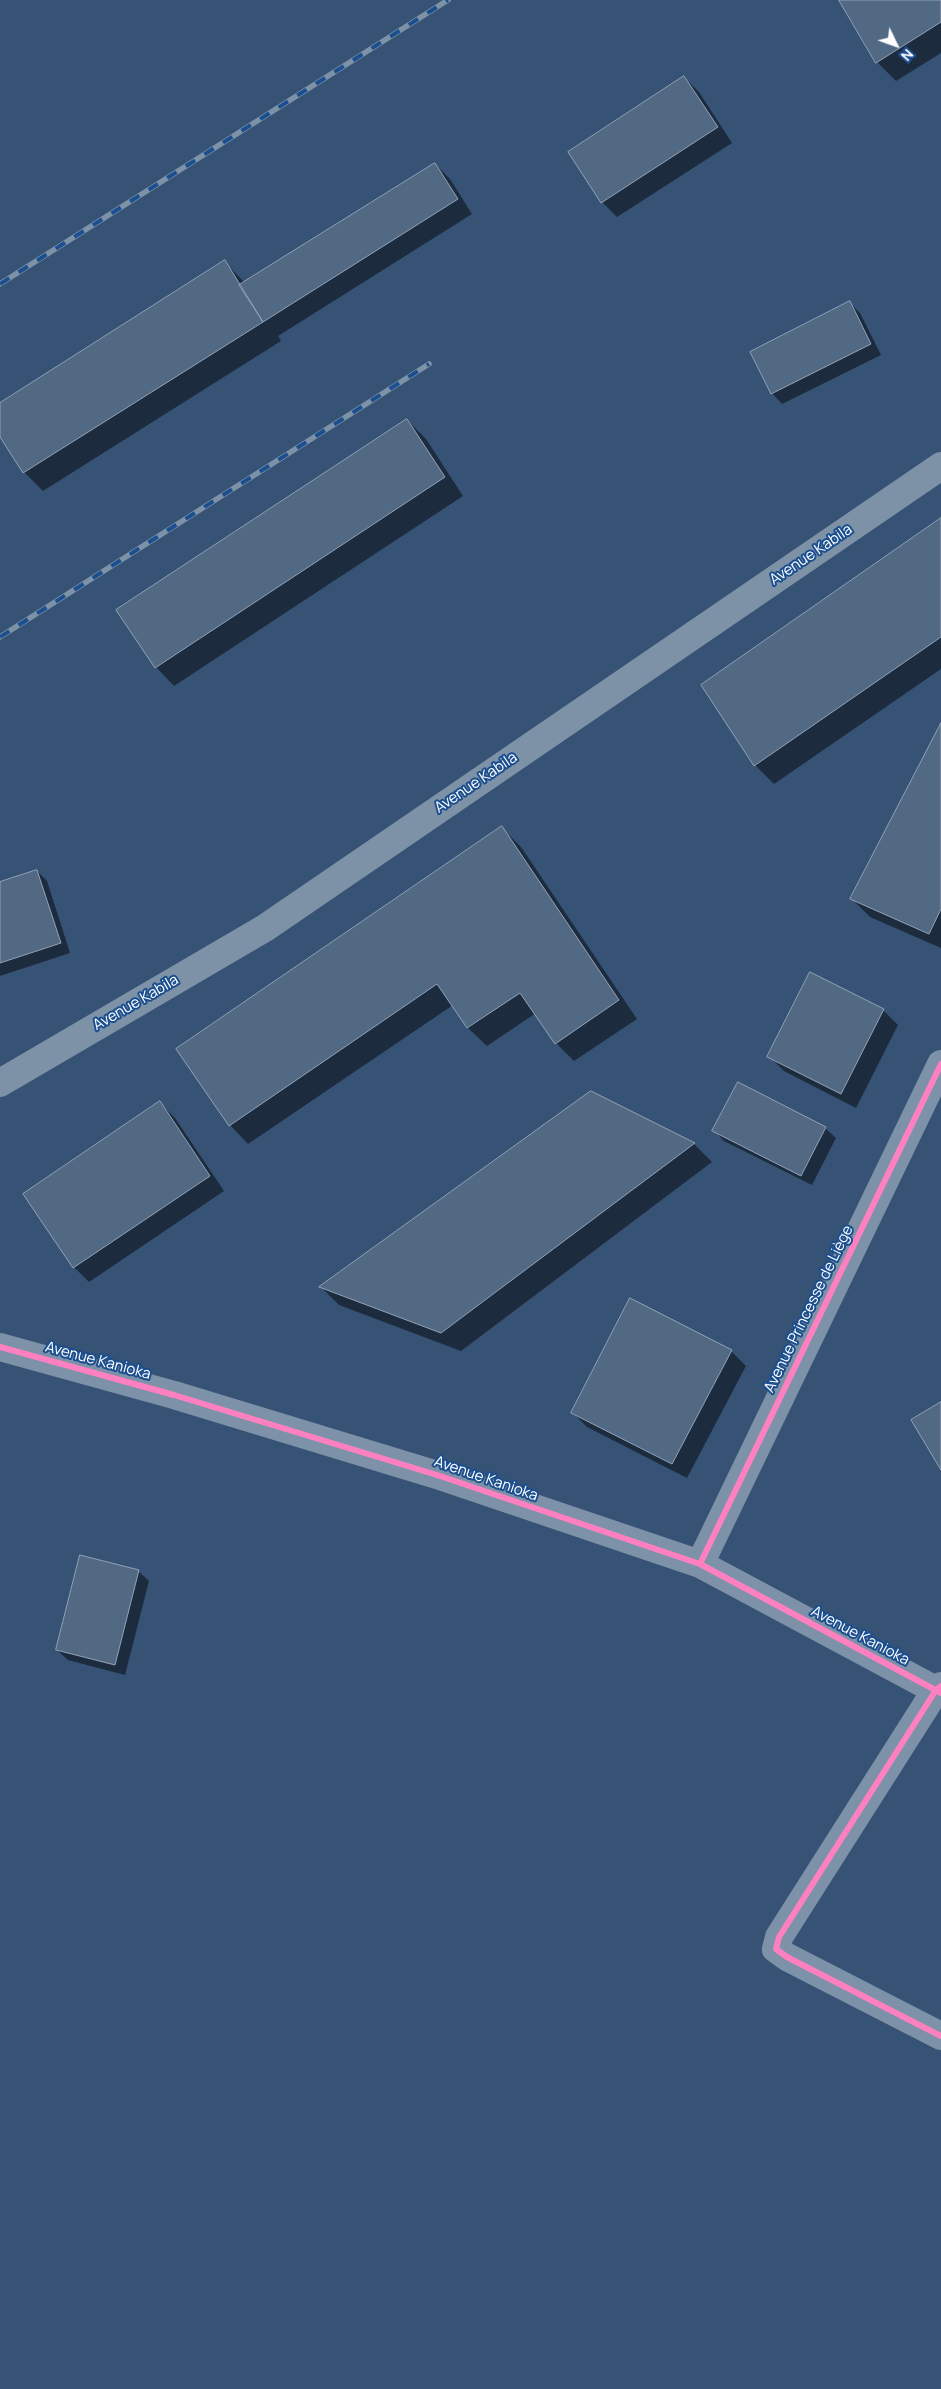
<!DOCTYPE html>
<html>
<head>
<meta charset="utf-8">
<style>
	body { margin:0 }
	#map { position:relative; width:941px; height:2389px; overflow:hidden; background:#365274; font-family:Manrope,sans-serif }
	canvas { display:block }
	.north { position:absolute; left:871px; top:20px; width:50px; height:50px; -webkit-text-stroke:4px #1b4f8f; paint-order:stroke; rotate:132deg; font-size:14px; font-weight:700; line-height:20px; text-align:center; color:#fff }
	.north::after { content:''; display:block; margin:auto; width:18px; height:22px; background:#fff; clip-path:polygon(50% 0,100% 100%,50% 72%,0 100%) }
</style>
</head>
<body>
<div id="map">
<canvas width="941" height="2389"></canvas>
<div class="north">N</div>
</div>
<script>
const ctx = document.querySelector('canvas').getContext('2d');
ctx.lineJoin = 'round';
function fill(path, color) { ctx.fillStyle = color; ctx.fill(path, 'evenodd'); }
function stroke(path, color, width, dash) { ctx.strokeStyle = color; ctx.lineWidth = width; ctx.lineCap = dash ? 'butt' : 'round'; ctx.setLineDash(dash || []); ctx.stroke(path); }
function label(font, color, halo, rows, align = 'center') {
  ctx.font = font + ' Manrope,sans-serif'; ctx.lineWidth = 4; ctx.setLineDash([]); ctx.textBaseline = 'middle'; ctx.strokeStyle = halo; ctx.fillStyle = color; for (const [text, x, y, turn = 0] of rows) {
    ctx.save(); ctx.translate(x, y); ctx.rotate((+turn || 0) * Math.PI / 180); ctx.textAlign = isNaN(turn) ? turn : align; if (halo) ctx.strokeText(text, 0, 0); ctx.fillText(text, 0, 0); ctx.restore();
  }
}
fill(new Path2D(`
	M840,0H941V53L896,81L877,62Z
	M684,77L699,92L732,143L617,217L602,202L570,152Z
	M435,164L450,179L472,214L278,336L281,341L43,491L24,472L0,435V405L224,261L245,283Z
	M850,303L860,313L881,355L782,404L772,393Z
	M407,420L426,439L463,496L174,686L156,667Z
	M941,519V669L774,784L755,765Z
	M941,726V948L870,917L851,898Z
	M502,828L521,847L637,1019L574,1061L556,1043L536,1013L487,1046L468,1028L453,1005L248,1144L230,1125Z
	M37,871L47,881L70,953L0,976V883Z
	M883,1010L898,1025L856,1108L784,1071L769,1056Z
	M591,1092L694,1144L712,1162L461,1351L339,1305L321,1287Z
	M160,1103L175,1118L224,1191L89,1282L74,1267Z
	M825,1128L836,1138L812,1185L724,1141L714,1130Z
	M731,1351L746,1366L687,1478L587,1427L572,1412Z
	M138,1571L149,1581L125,1675L68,1660L57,1650Z`), '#0007');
const building = new Path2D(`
	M839,0H941V22L876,63Z
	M684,76L718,127L601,203L568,152Z
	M435,163L458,199L263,322L239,285Z
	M225,260L263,322L23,473L0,437V403Z
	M850,301L871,344L771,394L750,352Z
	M407,419L445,477L155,668L116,610Z
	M941,518V637L754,766L701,685Z
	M941,723V909L929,934L850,899Z
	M502,826L619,1000L555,1044L520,993L467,1028L437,984L229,1126L176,1049Z
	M37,870L61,943L0,963V882Z
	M810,972L884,1009L841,1094L767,1057Z
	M738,1082L826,1127L801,1176L712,1131Z
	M591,1091L695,1143L441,1333L319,1287Z
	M160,1101L210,1176L73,1268L23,1194Z
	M630,1298L732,1350L672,1464L571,1413Z
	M941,1402V1470L911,1420Z
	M80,1555L139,1570L115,1665L56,1650Z`);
fill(building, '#526984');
stroke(building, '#92a2b6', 1);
stroke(new Path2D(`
	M0,1347L174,1395L437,1475L700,1564L941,1693
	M700,1564L941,1064
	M941,1686L936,1690L779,1937L776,1949L787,1957L941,2036`), '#7d92a8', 28);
stroke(new Path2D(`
	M0,1083L265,928L941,466`), '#7e92a7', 28);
const rail = new Path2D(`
	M0,284L448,0
	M0,637L429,364`);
stroke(rail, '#7e92a7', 5.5);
stroke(rail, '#1b4f8f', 4, [11]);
stroke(new Path2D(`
	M0,1347L174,1395L437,1475L700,1564L941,1693
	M700,1564L941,1064
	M941,1686L936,1690L779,1937L776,1949L787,1957L941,2036`), '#ff80c0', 6);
label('15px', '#fff', '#1b4f8f', [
	["Avenue Kabila",811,555,-34],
	["Avenue Kabila",476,783,-34],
	["Avenue Kabila",136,1003,-30],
	["Avenue Princesse de Liège",809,1309,-64],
	["Avenue Kanioka",98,1361,15],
	["Avenue Kanioka",486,1479,19],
	["Avenue Kanioka",860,1636,28]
]);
</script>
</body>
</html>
